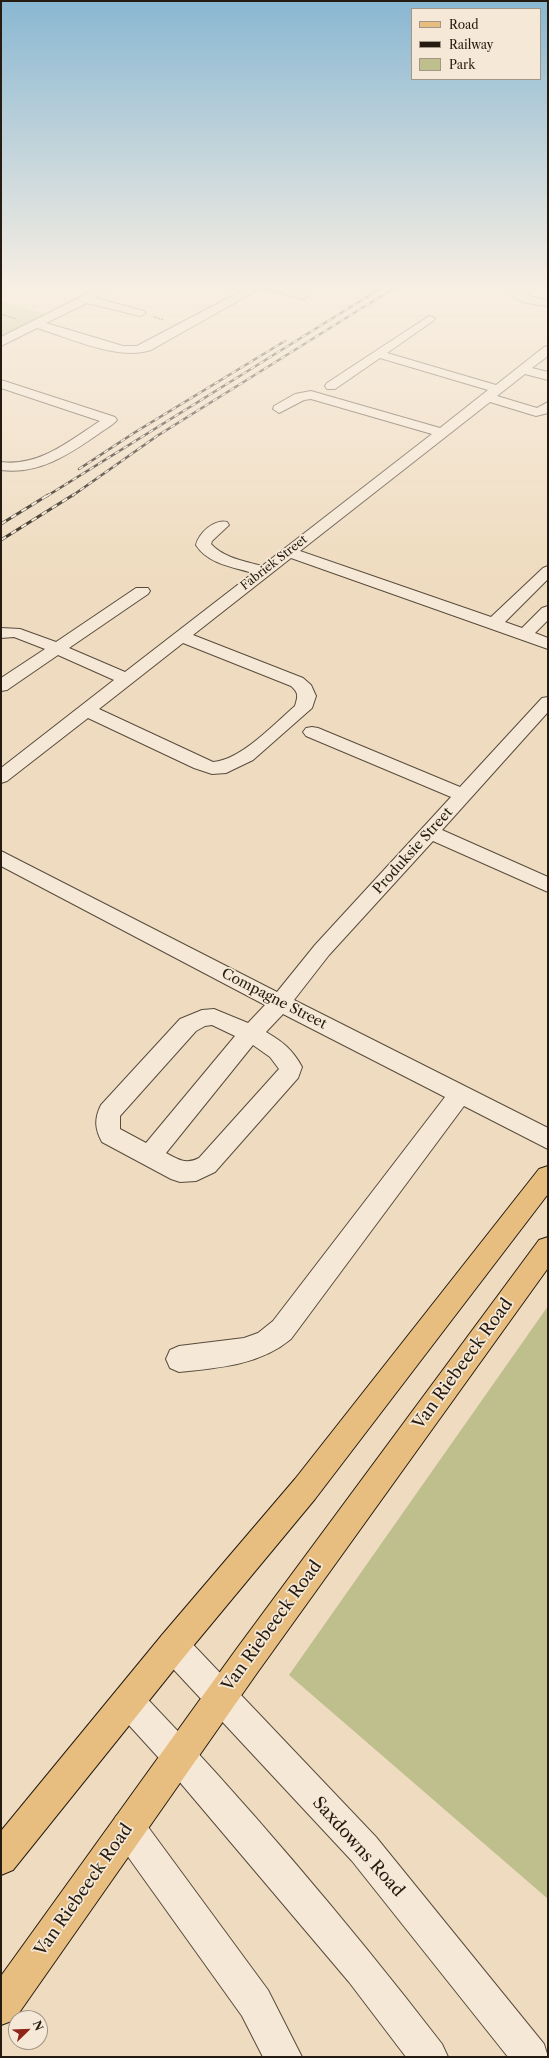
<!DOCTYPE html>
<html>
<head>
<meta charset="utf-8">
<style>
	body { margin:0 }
	#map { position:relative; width:549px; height:2058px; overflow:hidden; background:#efdcc0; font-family:"Libre Caslon Text",serif }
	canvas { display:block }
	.frame { position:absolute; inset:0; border:2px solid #251b10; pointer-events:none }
	.legend { position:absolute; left:411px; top:8px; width:130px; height:72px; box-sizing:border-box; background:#f5e8d6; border:1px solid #a29687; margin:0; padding:5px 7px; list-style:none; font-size:12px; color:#251b10 }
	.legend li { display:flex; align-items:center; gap:8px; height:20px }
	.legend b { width:20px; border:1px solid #a29687 }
	.north { position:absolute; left:8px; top:2010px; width:40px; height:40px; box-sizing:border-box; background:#f5e8d6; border:1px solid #a29687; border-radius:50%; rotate:67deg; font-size:11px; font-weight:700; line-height:16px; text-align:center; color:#251b10 }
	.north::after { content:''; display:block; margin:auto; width:14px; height:18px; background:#8f2418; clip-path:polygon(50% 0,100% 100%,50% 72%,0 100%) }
</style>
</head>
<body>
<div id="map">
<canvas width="549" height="2058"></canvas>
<div class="frame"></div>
<ul class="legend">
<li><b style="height:5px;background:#e8be80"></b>Road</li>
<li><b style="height:5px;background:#251b10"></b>Railway</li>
<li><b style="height:11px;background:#bfbf8e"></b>Park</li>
</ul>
<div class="north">N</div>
</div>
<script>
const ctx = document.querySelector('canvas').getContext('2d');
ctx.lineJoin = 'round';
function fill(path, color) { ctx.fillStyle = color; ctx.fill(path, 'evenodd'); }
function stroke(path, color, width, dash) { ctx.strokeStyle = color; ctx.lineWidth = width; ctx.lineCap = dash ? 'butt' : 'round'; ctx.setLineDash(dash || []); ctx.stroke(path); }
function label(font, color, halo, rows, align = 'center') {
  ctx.font = font + ' "Libre Caslon Text",serif'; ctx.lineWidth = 3.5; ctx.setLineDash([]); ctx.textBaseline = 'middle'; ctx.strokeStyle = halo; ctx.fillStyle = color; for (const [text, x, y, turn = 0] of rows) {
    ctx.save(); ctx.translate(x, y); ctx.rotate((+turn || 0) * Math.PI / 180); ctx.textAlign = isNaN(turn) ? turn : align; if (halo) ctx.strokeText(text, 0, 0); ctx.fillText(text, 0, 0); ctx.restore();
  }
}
fill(new Path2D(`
	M1,301L48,315L1,339Z
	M548,1306V1899L289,1675Z`), '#bfbf8e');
const minor = new Path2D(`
	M98,288H112L96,298L144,311L146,313L140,316L87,303L46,323L123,346H137L247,288H261L151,350C118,361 70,338 37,328L1,346V337Z
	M269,288H287L307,294L309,296L303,299L270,290Z
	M507,288H519L518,290L532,297L548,300V306C533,304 515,303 505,290Z
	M429,316L433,317L435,319L433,321L387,353L496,385L544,347L548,346V356L532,368L548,372V380L525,374L497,396L537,408L548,402V413L536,416L490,402L300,551L491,617L543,568L548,566V579L505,622L522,628L542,608L548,606V620L535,633L548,638V649L291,558L193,635L303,678L311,685L316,696L312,708L253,760L226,773L212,774L194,768L88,718L7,781L1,783V768L114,680L58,655L7,690L1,691V678L45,649L14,637L1,638V628L20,629L56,642L136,588H148L150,591L148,594L69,648L125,672L253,573C233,567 208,564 196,545C199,533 214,519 227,522L229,525L212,541L211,544C224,558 244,561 262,566L432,434L311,399L304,400L279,413L273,409L274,406L295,394L311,391L440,428L488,390L380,358L335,389H327L325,386L327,383ZM183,643L291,686C299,693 298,696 295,706C274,724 241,760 213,762L99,709Z
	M1,380L115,417L117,420C112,426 103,430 97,435C68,455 38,475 1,470V462C39,467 69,441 100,421L1,388Z
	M548,697V712L442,830L548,877V892L433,841L329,955L294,1000L548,1128V1149L464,1106L291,1339C260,1365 219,1368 179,1372L170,1368L166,1359L170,1350L179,1346L244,1338L258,1333L273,1321L445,1097L283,1014L266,1032C282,1041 293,1050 302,1067L298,1078L215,1172L196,1181L180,1182L171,1179L102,1142C95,1129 94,1119 101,1105L180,1019L202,1010L214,1009L248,1023L265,1005L1,866V851L277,992L315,945L451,797L306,736L303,732L306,728L312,727L318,728L460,787L542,698ZM212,1025L235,1036L146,1143L120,1129V1116L196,1031L205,1026ZM253,1045L270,1057L279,1069L199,1158C186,1165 177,1159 166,1153Z
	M173,1630L184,1635L376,1837L544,2044L548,2057H508L352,1861L162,1657L157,1646L162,1635Z
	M128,1685L139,1690C246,1802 347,1921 442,2044L448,2057H406L349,1982L167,1767L117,1712L112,1701L117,1690Z
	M128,1811L140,1816L268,1990L302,2057H263L242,2016L116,1840L111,1828L116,1816Z`);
const major = new Path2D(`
	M548,1166V1194L315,1499L184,1657L13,1870L1,1875V1831L162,1635L295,1479L539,1169Z
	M548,1237V1268L257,1673L14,2020L1,2025V1976L235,1651L539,1240Z`);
stroke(minor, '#584b3c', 2);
stroke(major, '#251b10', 2);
stroke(new Path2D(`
	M1,314L16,319
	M154,317L164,320`), '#251b10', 1.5, [1.5, 1]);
fill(minor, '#f5e8d6');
fill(major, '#e8be80');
const railFar1 = new Path2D(`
	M79,469L137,431L285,341
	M47,496L381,288
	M72,496L157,436L394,288`);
const rail = new Path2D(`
	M1,524L48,495
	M1,540L73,495`);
stroke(railFar1, '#251b10', 2.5);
stroke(rail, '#251b10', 3);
stroke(railFar1, '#f5e8d6', 1.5, [5]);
stroke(rail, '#f5e8d6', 2, [6]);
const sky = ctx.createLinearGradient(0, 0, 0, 576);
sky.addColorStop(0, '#89b7d2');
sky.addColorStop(0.5, '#f8efe3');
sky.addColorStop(1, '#f8efe300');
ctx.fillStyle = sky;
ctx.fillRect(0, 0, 549, 576);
label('12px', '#251b10', '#f5e8d6', [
	["Fabriek Street",274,563,-38]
]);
label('14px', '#251b10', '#f5e8d6', [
	["Produksie Street",413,851,-48],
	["Compagne Street",274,999,27]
]);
label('17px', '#251b10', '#f5e8d6', [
	["Van Riebeeck Road",463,1364,-54],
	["Van Riebeeck Road",272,1626,-54],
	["Saxdowns Road",358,1847,48],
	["Van Riebeeck Road",84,1890,-55]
]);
</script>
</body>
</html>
